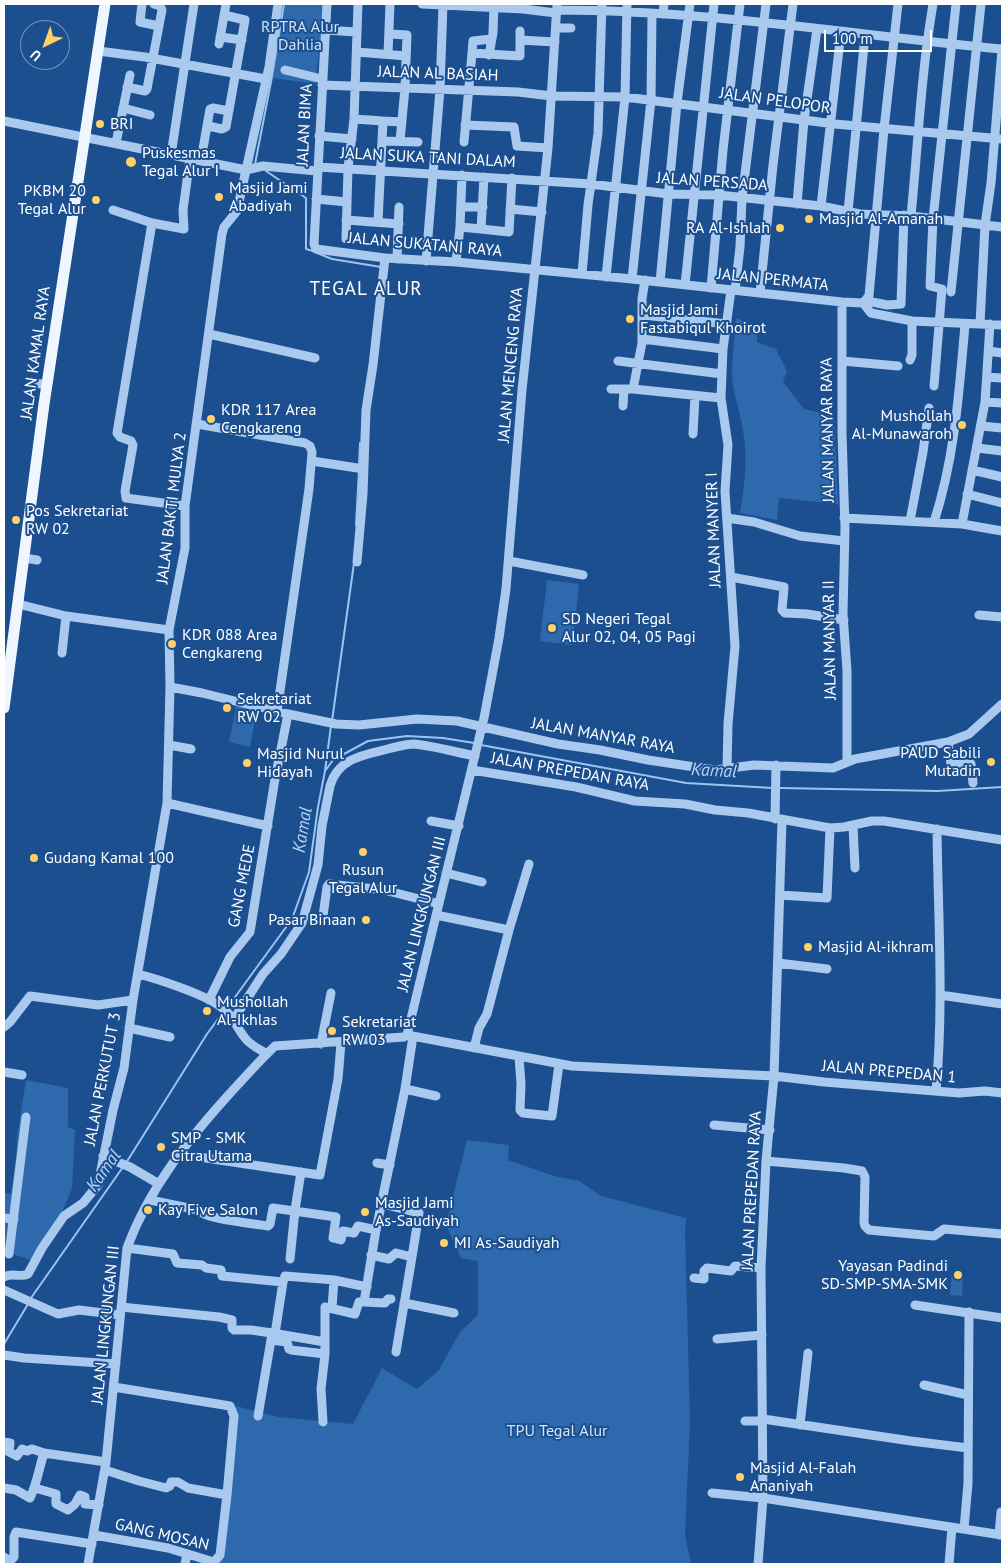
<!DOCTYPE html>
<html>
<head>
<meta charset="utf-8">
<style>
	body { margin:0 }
	#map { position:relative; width:1006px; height:1568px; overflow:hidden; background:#1b4f8f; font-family:"PT Sans",sans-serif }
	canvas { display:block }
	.frame { position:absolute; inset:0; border:5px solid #fff; pointer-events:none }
	.north { position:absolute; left:20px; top:20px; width:50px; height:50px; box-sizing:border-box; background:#1b4f8f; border:1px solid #7695bc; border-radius:50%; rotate:222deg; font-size:14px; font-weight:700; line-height:20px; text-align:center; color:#fff }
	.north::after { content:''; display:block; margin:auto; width:18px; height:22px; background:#ffd166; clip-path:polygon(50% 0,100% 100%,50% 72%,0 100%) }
	.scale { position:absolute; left:824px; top:30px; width:108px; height:22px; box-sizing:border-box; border:2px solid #fff; border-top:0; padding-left:6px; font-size:15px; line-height:18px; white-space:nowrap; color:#fff; -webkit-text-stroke:4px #1b4f8f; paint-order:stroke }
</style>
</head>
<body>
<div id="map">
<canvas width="1006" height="1568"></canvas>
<div class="frame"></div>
<div class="north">U</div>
<div class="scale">100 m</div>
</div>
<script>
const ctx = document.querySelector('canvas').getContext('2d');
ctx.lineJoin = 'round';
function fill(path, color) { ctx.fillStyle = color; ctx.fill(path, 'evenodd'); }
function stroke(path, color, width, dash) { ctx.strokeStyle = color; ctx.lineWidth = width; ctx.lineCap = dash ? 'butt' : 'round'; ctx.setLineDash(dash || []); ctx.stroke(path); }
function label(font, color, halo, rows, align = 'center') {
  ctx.font = font + ' "PT Sans",sans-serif'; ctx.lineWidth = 4; ctx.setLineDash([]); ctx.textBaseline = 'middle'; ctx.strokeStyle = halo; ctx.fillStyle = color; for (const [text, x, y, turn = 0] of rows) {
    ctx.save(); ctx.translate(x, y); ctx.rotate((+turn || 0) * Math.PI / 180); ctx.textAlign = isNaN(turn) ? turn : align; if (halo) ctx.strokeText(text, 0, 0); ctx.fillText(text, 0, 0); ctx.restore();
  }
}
fill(new Path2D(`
	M282,4H325L315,84L273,78Z
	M736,318L757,327V342L776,349L787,371L783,382L804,409L834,416L838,504L779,498L777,520L740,513C745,484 748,454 742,425C739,407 732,390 732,372C732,354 735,336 736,318Z
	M547,580L579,584L572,645L540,641Z
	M237,702L258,706L250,747L229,742Z
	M26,1080L68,1088V1127L75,1130L72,1188L61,1215L32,1260L4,1252V1193L11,1194L16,1158L17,1137Z
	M467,1140L509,1145L508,1160L554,1176L579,1181L601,1196L686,1218L685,1232L690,1422L685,1535L691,1564H219L228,1490L236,1406L278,1417L353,1424L382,1368L417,1389L439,1370L460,1332L478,1315V1261L461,1258L447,1227L448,1216Z
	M952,1273L963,1274L962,1296L950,1295Z`), '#2e69ad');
stroke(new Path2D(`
	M255,164L271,82L284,4
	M266,171L306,198V249L313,251
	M317,253L332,259L381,267
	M359,465L360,443
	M356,525L359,470
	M332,721L354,563
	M481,745L686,783L773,788
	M325,771L331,726
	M780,788L938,791L1002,787
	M227,1008L292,919L309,872L318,807L325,771L333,760L368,741L407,736L443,738L474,743
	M126,1163L207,1034L224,1011
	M31,1298L123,1167
	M4,1344L28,1304`), '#9cc4f0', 2);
stroke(new Path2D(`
	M142,4L140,22L159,26
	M278,4L269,67L246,170L263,166L317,171
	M327,4L314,244L316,249L385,258L456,262L632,279L842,302L863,303L871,313L912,321L1002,325
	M422,4L523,9L556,13
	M557,10C706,10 854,35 1002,49
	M663,14L664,4
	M556,28H571
	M325,30L357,32
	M389,34L407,35L405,88L400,141
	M220,37L242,40
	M520,40L555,42
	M219,44L226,4
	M98,51L145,57L266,79
	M357,52L406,56
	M472,53L473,41L491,39
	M388,54L390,4
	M489,55L493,33L494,4
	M285,70L322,79
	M322,85L518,92L552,96L625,97L835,124L1002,139
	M127,87L145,91L147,89L162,10L160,6L154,4
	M123,108L150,115
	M354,119L383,121
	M4,121L246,170L237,211L224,227L222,234L185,506V548L169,630L170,687L167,803L133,1000L124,1068L113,1110L98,1185L83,1203L64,1216L42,1248L28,1274C20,1278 12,1272 4,1277
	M465,125L514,127L517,146L548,148
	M208,126L222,129L226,127L245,20L224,15
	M319,136L352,139
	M382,141L418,142
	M464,142L472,53L520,56V31
	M116,143L130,75
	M171,155L194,4
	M201,160L210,109L213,108L229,111
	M318,167L591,184L668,194L719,195L821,206L860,214L911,216L1002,227
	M316,199L347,202
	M797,204L804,120L817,29
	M821,206L841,32
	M461,207H483
	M510,209L542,212
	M113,210L152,223L184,229L183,210L190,158
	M848,212L865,35
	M911,216C918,145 921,74 933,4
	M346,220L399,224
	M378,222L383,121L402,122
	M152,223L117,433L120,437L131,441L133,445L125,491L126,498L185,506
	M460,227L481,229L484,177
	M481,229L509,232L512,178
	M346,239L348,168L354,119L358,4
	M397,259L399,207
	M426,261L440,89L443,4
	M456,262L460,227L462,175
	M582,274L588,205L598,133L602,4
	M606,277L625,97L627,4
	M632,279L651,100L652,14
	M660,282L677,103L690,4
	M685,285L714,4
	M711,288L723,150L740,4
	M735,290L740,247L742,198L766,4
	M951,292L981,4
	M760,293L773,165L793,4
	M867,301L887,305L901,304L904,215
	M842,302V433L845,528L843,614L847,671V761
	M863,303L869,296L884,129L898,4
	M643,315L727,324
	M980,324L985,225L991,183L1002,49
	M209,334L315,358
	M642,339L723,349
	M989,351L1002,353
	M910,360L912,355V321
	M618,361L722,374
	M842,361L898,366
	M987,377L1002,378
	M35,383L47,385
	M934,386L942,289L930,286L933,219L956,4
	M611,389H633L721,398
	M633,389L642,343V299L645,280
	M985,402L1002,403
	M623,406L624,389
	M197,424L305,443L310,446L312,452L309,489L277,712
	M981,426L1002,428
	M693,434L695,396
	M977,448L1002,451
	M312,461L364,469
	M972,470L1002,477
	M967,494L1002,503
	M727,518L754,522L800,536L844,541
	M844,518L962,524L1002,531
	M910,521L923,452L929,408
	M934,522C955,457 959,392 965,325
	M962,524L985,402L990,324
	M24,558L37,560
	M509,561L583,575
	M357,562L363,494L366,410L373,365L385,258
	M731,577L784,587L782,610L785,613L807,614L844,620
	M18,604L66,616L169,630
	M979,615L1002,617
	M62,653L66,616
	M170,687L202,693L288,714L336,724L359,725L417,719L457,721L558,744L600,750L648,760L715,770L754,765L833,768L855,759L948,742L969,734L1002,704
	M948,742L951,764H971L973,783
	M169,745L191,749
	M727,769L728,724L735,646L725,491L728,445L721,398L723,349L731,290
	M472,770L576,787L635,801L685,804L715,810L748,813L830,828L844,827L872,821H884L1002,840
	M167,803L268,826
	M775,819L776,765
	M431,821L459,826
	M853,826L855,868
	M446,873L482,882
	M780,895L827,898L830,828
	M436,915L509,930
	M323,916L327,887L329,884L384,890L439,904
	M778,963L827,969
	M138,974C158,979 206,995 221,1007C233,1015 236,1027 245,1038C250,1045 259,1049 267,1054
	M940,995L1002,1004
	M209,1000L230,957L250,932L275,779L288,714
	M234,1019L263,974L281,954L302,923L318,865L322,826L330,786C338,758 364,755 388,749C396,747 406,744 414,744C434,746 455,752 475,756
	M4,1027L10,1022L30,996L98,1005L133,1000
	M129,1028L170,1037
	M407,1035L572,1066L774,1076L824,1082L959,1093L985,1091L1002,1093
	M321,1044L331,993
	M474,1048L479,1028L487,1014L509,930L529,864
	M519,1057L521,1084L520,1110L523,1113L552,1116L559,1064
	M4,1072L22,1075
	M405,1089L436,1096
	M936,1091C944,1004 938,916 937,829
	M714,1125L770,1130
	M179,1154L320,1175L338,1079L341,1043
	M103,1156L130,1167L159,1184
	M766,1161L844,1168L862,1171L865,1177L864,1223L865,1226L869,1230L934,1236L944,1229L1002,1234
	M377,1163L390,1165
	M150,1200L198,1210C207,1220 252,1223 268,1226L270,1224L273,1208L336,1217L333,1238L341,1240L343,1231L354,1233L358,1226L376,1230
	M382,1204L419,1213L412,1257
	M4,1218L14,1219
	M127,1248L173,1254L177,1263L202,1265L206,1268L221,1270L222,1276L283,1282L285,1276L334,1280L367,1287
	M9,1254L26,1117
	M371,1255L389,1259L396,1253L412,1257L396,1352
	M290,1259L295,1210L301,1172
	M694,1278L704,1279V1271L707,1268L731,1271L735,1266L761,1268
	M4,1290L58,1314L79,1310L120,1315
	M364,1302L376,1230L405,1089L413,1036
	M364,1302L385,1303L388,1299H391
	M404,1303L454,1313
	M915,1305L1002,1318
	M121,1307L219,1317L232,1320V1328L234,1330H251L272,1333L271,1340L287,1342L289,1349L291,1350L325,1354
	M332,1308L334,1280
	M272,1333L325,1342
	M275,1334L283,1282
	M717,1339L762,1335
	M4,1355L24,1358L116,1364
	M924,1385L968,1395
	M258,1416L271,1340
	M763,1419L911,1441L968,1448
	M745,1421H763
	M323,1422L321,1389L325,1354V1307L355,1314L359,1302H364
	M800,1425L808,1353
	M4,1442L10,1443L9,1452L17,1456L22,1449L27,1451L32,1449L44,1453L106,1462
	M105,1470L139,1481L166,1488L170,1486L171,1482H178L188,1488L227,1495L234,1416L230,1406L114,1387
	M4,1488L16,1490L30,1498C37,1484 39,1468 44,1453
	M35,1488L56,1494V1504L68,1510L75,1504L80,1495L85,1497V1504L99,1505
	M712,1493L763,1498L1002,1535
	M964,1529L968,1483L969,1312
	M94,1535L168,1548L214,1562L220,1555L227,1495
	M999,1535L1001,1512
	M4,1557L10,1561L14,1557V1537L16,1532L92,1544
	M88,1564L106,1462L127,1248C149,1188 190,1137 233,1090C247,1075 260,1060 275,1046L404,1037L407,1035L484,718L499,638L506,589L522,390L548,148L557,4
	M185,1564L187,1554
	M758,1564L763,1498L761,1268L766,1161L774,1076L782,820
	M949,1564L952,1527`), '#a9c9ee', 9);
stroke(new Path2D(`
	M4,708L44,404L105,4`), '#f0f6ff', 11);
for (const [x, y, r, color] of [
	[100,124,5,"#ffd166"],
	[131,162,6,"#ffd166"],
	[219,197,5,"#ffd166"],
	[96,200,5,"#ffd166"],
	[809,219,5,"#ffd166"],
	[780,228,5,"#ffd166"],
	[630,319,5,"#ffd166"],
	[211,419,5,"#ffd166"],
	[962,425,5,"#ffd166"],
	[16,520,5,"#ffd166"],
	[552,628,5,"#ffd166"],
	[172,644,5,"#ffd166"],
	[227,708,5,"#ffd166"],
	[991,762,5,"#ffd166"],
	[247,763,5,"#ffd166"],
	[363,852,5,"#ffd166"],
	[34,858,5,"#ffd166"],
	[366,920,5,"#ffd166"],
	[808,947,5,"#ffd166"],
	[207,1011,5,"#ffd166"],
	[332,1031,5,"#ffd166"],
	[161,1147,5,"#ffd166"],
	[148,1210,5,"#ffd166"],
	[365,1212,5,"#ffd166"],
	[444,1243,5,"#ffd166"],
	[958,1275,5,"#ffd166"],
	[740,1477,5,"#ffd166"]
]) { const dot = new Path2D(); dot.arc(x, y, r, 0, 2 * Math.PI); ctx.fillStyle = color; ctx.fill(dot); stroke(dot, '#1b4f8f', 2); }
label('16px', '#cfe3fa', '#1b4f8f', [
	["RPTRA Alur",300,27],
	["Dahlia",300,45],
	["TPU Tegal Alur",557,1431]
]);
label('16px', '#fff', '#1b4f8f', [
	["JALAN AL BASIAH",438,74,2],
	["JALAN PELOPOR",775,101,8],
	["JALAN BIMA",305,125,-87],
	["JALAN SUKA TANI DALAM",428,158,3],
	["JALAN PERSADA",712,182,4],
	["JALAN SUKATANI RAYA",425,245,5],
	["JALAN PERMATA",773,280,6],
	["JALAN KAMAL RAYA",36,353,-82],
	["JALAN MENCENG RAYA",511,365,-85],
	["JALAN MANYAR RAYA",828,430,-91],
	["JALAN BAKTI MULYA 2",172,508,-83],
	["JALAN MANYER I",714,530,-92],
	["JALAN MANYAR II",830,640,-91],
	["JALAN MANYAR RAYA",603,736,10],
	["JALAN PREPEDAN RAYA",570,772,10],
	["GANG MEDE",242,886,-79],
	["JALAN LINGKUNGAN III",422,914,-76],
	["JALAN PREPEDAN 1",889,1072,5],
	["JALAN PERKUTUT 3",103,1079,-79],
	["JALAN PREPEDAN RAYA",752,1191,-87],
	["JALAN LINGKUNGAN III",106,1325,-84],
	["GANG MOSAN",162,1535,13]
]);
label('16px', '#fff', '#1b4f8f', [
	["BRI",110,124],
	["Puskesmas",142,153],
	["Tegal Alur I",142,171],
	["Masjid Jami",229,188],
	["Abadiyah",229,206],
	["PKBM 20",86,191,"right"],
	["Tegal Alur",86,209,"right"],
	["Masjid Al-Amanah",819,219],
	["RA Al-Ishlah",770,228,"right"],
	["Masjid Jami",640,310],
	["Fastabiqul Khoirot",640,328],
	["KDR 117 Area",221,410],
	["Cengkareng",221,428],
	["Mushollah",952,416,"right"],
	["Al-Munawaroh",952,434,"right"],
	["Pos Sekretariat",26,511],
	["RW 02",26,529],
	["SD Negeri Tegal",562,619],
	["Alur 02, 04, 05 Pagi",562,637],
	["KDR 088 Area",182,635],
	["Cengkareng",182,653],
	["Sekretariat",237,699],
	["RW 02",237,717],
	["PAUD Sabili",981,753,"right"],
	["Mutadin",981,771,"right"],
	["Masjid Nurul",257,754],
	["Hidayah",257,772],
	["Gudang Kamal 100",44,858],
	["Rusun",363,870,"center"],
	["Tegal Alur",363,888,"center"],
	["Pasar Binaan",356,920,"right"],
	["Masjid Al-ikhram",818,947],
	["Mushollah",217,1002],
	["Al-Ikhlas",217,1020],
	["Sekretariat",342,1022],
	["RW 03",342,1040],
	["SMP - SMK",171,1138],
	["Citra Utama",171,1156],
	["Masjid Jami",375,1203],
	["As-Saudiyah",375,1221],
	["Kay Five Salon",158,1210],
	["MI As-Saudiyah",454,1243],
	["Yayasan Padindi",948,1266,"right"],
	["SD-SMP-SMA-SMK",948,1284,"right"],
	["Masjid Al-Falah",750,1468],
	["Ananiyah",750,1486]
], 'left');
label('italic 18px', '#b5d3f5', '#1b4f8f', [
	["Kamal",714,771,3],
	["Kamal",303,830,-81],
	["Kamal",104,1171,-55]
]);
ctx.letterSpacing = '1px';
label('19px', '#fff', '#1b4f8f', [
	["TEGAL ALUR",366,290]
]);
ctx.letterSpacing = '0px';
</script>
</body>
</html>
